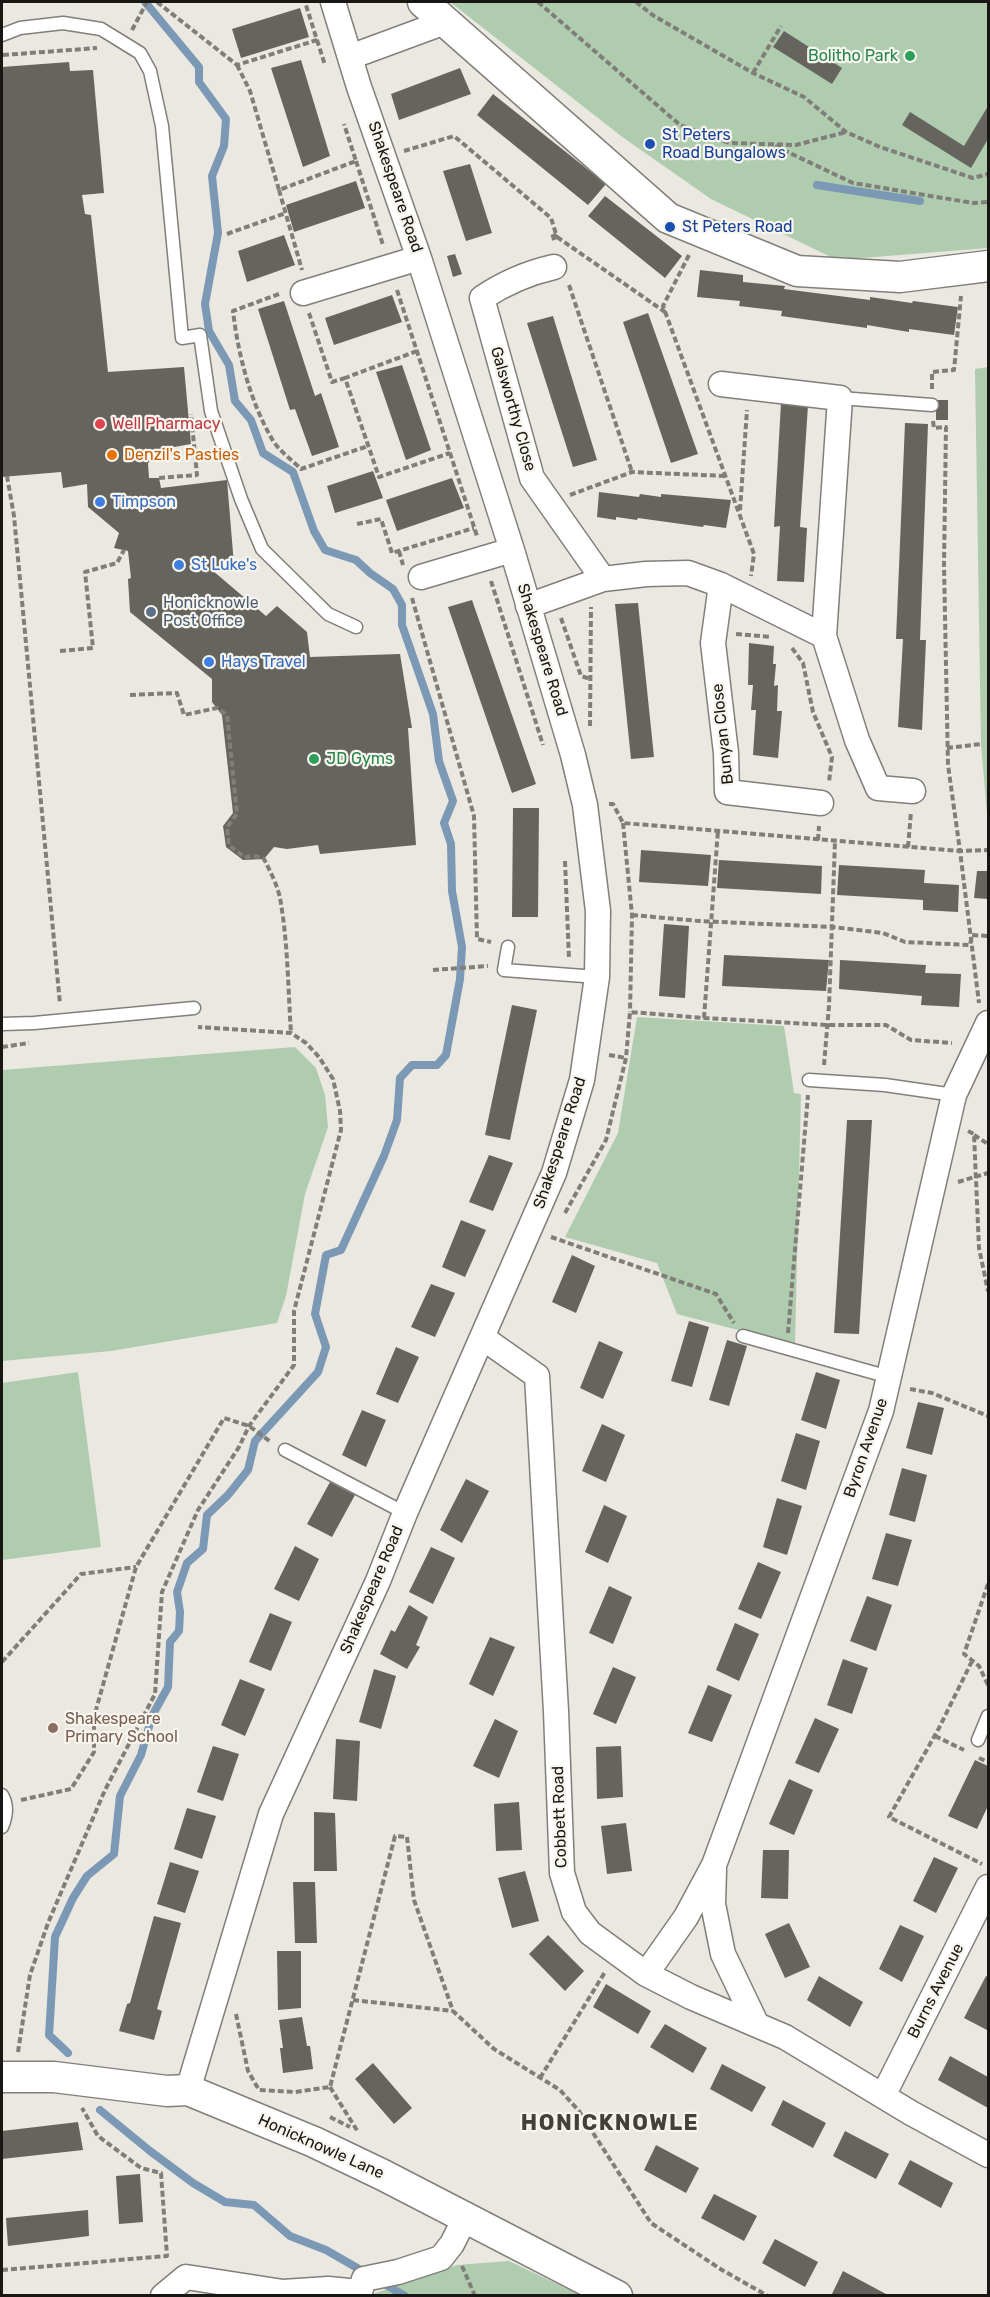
<!DOCTYPE html>
<html>
<head>
<meta charset="utf-8">
<style>
	body { margin:0 }
	#map { position:relative; width:990px; height:2297px; overflow:hidden; background:#eae8e0; font-family:Rubik,sans-serif }
	canvas { display:block }
	.frame { position:absolute; inset:0; border:3px solid #181714; pointer-events:none }
</style>
</head>
<body>
<div id="map">
<canvas width="990" height="2297"></canvas>
<div class="frame"></div>
</div>
<script>
const ctx = document.querySelector('canvas').getContext('2d');
ctx.lineJoin = 'round';
function fill(path, color) { ctx.fillStyle = color; ctx.fill(path, 'evenodd'); }
function stroke(path, color, width, dash) { ctx.strokeStyle = color; ctx.lineWidth = width; ctx.lineCap = dash ? 'butt' : 'round'; ctx.setLineDash(dash || []); ctx.stroke(path); }
function label(font, color, halo, rows, align = 'center') {
  ctx.font = font + ' Rubik,sans-serif'; ctx.lineWidth = 4.5; ctx.setLineDash([]); ctx.textBaseline = 'middle'; ctx.strokeStyle = halo; ctx.fillStyle = color; for (const [text, x, y, turn = 0] of rows) {
    ctx.save(); ctx.translate(x, y); ctx.rotate((+turn || 0) * Math.PI / 180); ctx.textAlign = isNaN(turn) ? turn : align; if (halo) ctx.strokeText(text, 0, 0); ctx.fillText(text, 0, 0); ctx.restore();
  }
}
fill(new Path2D(`
	M450,2H988V248L837,260L711,199L621,136Z
	M988,367V825L981,744L975,369Z
	M637,1017L784,1026L794,1093L801,1094L795,1345L677,1314L657,1263L565,1237L618,1133Z
	M295,1047L316,1068L325,1095L328,1127L305,1194L286,1296L277,1323L111,1351L2,1361V1070Z
	M78,1372L101,1547L2,1560V1383Z
	M509,2261L580,2295L373,2294L457,2265Z`), '#afccaf');
stroke(new Path2D(`
	M817,185L920,201
	M68,2053L49,2035L55,1937L73,1898L87,1876L114,1854L120,1796L141,1755L152,1716L168,1687L170,1642L179,1631L180,1612L177,1592L187,1563L203,1549L207,1515L228,1495L248,1470L255,1441L318,1372L326,1347L315,1314L326,1255L341,1250L384,1156L397,1120L400,1078L412,1065H437L446,1055L460,979L462,947L452,891L451,844L444,823L453,801L439,761L433,714L402,625V605L393,589L370,573L356,560L325,550L314,531L293,472L263,453L251,420L235,401L229,365L209,331L205,304L218,233L212,176L224,146L226,119L199,82V67L145,2
	M100,2110L150,2151L193,2183L225,2202L254,2205L290,2236L326,2250L366,2273
	M381,2282L405,2296`), '#7b98b4', 8);
fill(new Path2D(`
	M300,8L309,37L241,58L232,29Z
	M784,31L842,68L832,84L773,47Z
	M301,60L330,156L303,167L271,68Z
	M69,62L70,71L93,70L104,193L82,195L85,214L91,215L108,372L184,367L191,444L163,449L148,463L149,478H159L161,488L227,480L234,565L212,567V570L266,616L277,606L307,632L310,657L400,654L412,728H408L416,845L320,854L318,845L287,849L274,847L264,859L243,860L226,847L223,826L233,813L222,715L212,702V679L130,612L128,579L131,578L128,551L114,548L119,533L88,507L87,484L63,488L61,472L2,477V67Z
	M460,68L471,94L399,120L391,94Z
	M493,94L606,184L588,205L477,115Z
	M988,106V139L971,168L902,125L910,112L964,146Z
	M470,164L492,233L466,241L443,171Z
	M356,181L365,208L294,232L286,205Z
	M605,196L682,256L665,278L588,216Z
	M284,235L295,265L247,282L238,251Z
	M455,254L462,274L453,277L447,256Z
	M700,270L743,275V282L785,286L784,289L870,300V297L912,303L913,301L958,307L954,335L909,329V332L867,325V328L781,316L782,311L739,306L740,301L697,297Z
	M392,295L402,322L334,345L325,318Z
	M284,301L315,396L321,393L339,447L312,456L295,409L290,410L258,309Z
	M648,313L698,454L671,463L623,322Z
	M553,316L597,460L573,467L527,323Z
	M402,365L431,450L406,460L376,372Z
	M936,400H948V420H936Z
	M781,403L808,405L800,527L807,528L804,582L777,581L780,526L774,527Z
	M905,423L928,424L920,640H926L922,730L898,727L903,639H896Z
	M373,471L383,498L335,513L327,486Z
	M452,478L464,508L397,531L386,500Z
	M599,492L639,497L640,494L661,497V494L731,500L726,528L704,525L703,527L638,518L637,520L616,517V520L597,517Z
	M472,600L536,784L512,793L448,607Z
	M638,603L654,757L631,759L615,604Z
	M749,643L774,646L773,664H776L774,686L778,685L777,711H782L778,758L753,755L756,710H751L753,685H748Z
	M513,808H539L538,917H512Z
	M641,850L711,855L708,886L639,882Z
	M719,860L822,866L821,894L717,888Z
	M839,865L925,870L924,883L959,885L958,912L923,910V900L837,895Z
	M977,871H988V899L974,898Z
	M664,924L689,926L685,998L659,996Z
	M724,955L829,960L826,991L722,986Z
	M840,960L926,965L925,973L961,974L959,1007L921,1005L922,996L839,989Z
	M512,1005L537,1010L510,1140L485,1135Z
	M847,1120H872L859,1334L834,1333Z
	M489,1155L513,1163L493,1211L469,1202Z
	M461,1220L486,1230L465,1277L442,1267Z
	M572,1255L595,1266L576,1313L552,1302Z
	M431,1284L455,1293L435,1337L411,1327Z
	M689,1321L709,1327L692,1387L671,1381Z
	M727,1340L747,1346L729,1406L709,1400Z
	M599,1341L623,1352L603,1399L580,1388Z
	M396,1347L419,1357L398,1403L376,1394Z
	M816,1372L840,1380L826,1429L801,1420Z
	M918,1402L944,1408L932,1455L906,1448Z
	M362,1410L386,1420L366,1467L342,1455Z
	M602,1424L625,1435L606,1482L582,1471Z
	M796,1433L820,1441L806,1490L781,1481Z
	M902,1468L927,1475L915,1522L889,1515Z
	M466,1479L489,1491L462,1543L440,1530Z
	M330,1482L355,1495L332,1537L307,1524Z
	M777,1498L802,1506L787,1555L763,1547Z
	M604,1505L627,1516L608,1563L585,1552Z
	M886,1533L912,1540L898,1586L872,1579Z
	M295,1546L319,1559L299,1601L274,1589Z
	M431,1547L455,1558L433,1604L409,1592Z
	M758,1562L781,1572L761,1619L738,1609Z
	M609,1586L632,1597L613,1644L589,1633Z
	M867,1596L892,1605L876,1651L850,1641Z
	M409,1605L428,1617L416,1645L420,1647L407,1669L380,1654L391,1630L395,1632Z
	M270,1613L292,1622L271,1671L249,1662Z
	M735,1623L759,1634L739,1681L716,1670Z
	M490,1637L515,1647L493,1696L469,1684Z
	M843,1659L868,1668L852,1714L827,1705Z
	M613,1667L636,1677L616,1724L593,1714Z
	M374,1669L396,1676L381,1729L359,1722Z
	M240,1679L265,1689L245,1736L221,1725Z
	M708,1685L732,1695L712,1742L688,1733Z
	M815,1718L839,1729L819,1773L795,1763Z
	M495,1719L518,1731L499,1778L473,1766Z
	M336,1739L360,1741L357,1801L333,1799Z
	M213,1746L239,1754L223,1801L197,1792Z
	M621,1746L623,1797L597,1799L596,1747Z
	M975,1760L988,1766V1806L977,1829L948,1816Z
	M789,1779L813,1790L794,1835L769,1824Z
	M519,1802L522,1850L496,1851L494,1804Z
	M187,1808L216,1816L202,1859L174,1849Z
	M314,1812L335,1813L337,1871H314Z
	M626,1823L632,1871L607,1874L601,1826Z
	M763,1850H789L788,1899L761,1898Z
	M934,1857L958,1868L936,1913L913,1901Z
	M170,1862L199,1871L185,1913L157,1904Z
	M525,1871L539,1921L512,1928L498,1878Z
	M293,1882H315L317,1943H295Z
	M154,1916L181,1923L157,2009L162,2011L154,2040L119,2031L127,2004L130,2003Z
	M789,1923L810,1967L785,1978L765,1934Z
	M900,1925L924,1936L902,1982L879,1969Z
	M548,1935L584,1971L565,1991L529,1954Z
	M277,1951H301V2008L278,2010Z
	M819,1976L863,2002L850,2027L807,2000Z
	M986,1976L988,1977L987,2030L964,2018Z
	M606,1984L651,2011L638,2034L593,2007Z
	M302,2017L307,2046H310L313,2069L283,2073L280,2048H283L279,2020Z
	M665,2024L707,2048L693,2073L650,2047Z
	M950,2056L988,2077V2108L938,2080Z
	M373,2063L412,2108L394,2124L355,2079Z
	M722,2064L766,2087L752,2112L710,2089Z
	M783,2100L826,2123L813,2148L771,2125Z
	M78,2122L83,2150L2,2159V2131Z
	M845,2131L889,2154L876,2179L833,2156Z
	M656,2145L699,2168L686,2193L644,2170Z
	M910,2160L953,2183L941,2208L898,2184Z
	M140,2174L143,2222L119,2224L116,2176Z
	M714,2194L757,2216L744,2241L701,2218Z
	M88,2210L89,2236L8,2246L6,2218Z
	M775,2239L818,2262L805,2287L762,2263Z
	M843,2271L886,2294V2296H831Z`), '#66645e');
const service = new Path2D(`
	M2,35L20,28L63,23L101,29L140,53L150,71L162,126L182,338L200,335L211,411L241,499L262,549L328,614L356,627
	M840,398L932,405
	M508,947L504,970L597,977
	M2,1024L34,1023L194,1008
	M809,1080L885,1085L954,1095
	M743,1336L889,1377
	M285,1450L405,1513
	M978,1740L988,1716
	M2,1795C8,1805 7,1815 2,1827`);
const minor = new Path2D(`
	M350,57L445,22
	M554,267C527,273 506,282 482,298L532,478L603,579
	M303,293L419,258
	M721,384L840,398L824,636L857,740L878,788L913,791
	M421,577L512,550
	M721,585L713,643L726,753L727,792L821,803
	M528,606L603,579L646,574L688,573L721,585L824,636
	M483,1338L537,1376L556,1711L562,1873L574,1912L590,1933L646,1974L691,1997L785,2037L911,2113L988,2155
	M714,1870L713,1904L723,1954L756,2023
	M646,1974L686,1917L714,1865L881,1411L954,1095L988,1023
	M188,2090L271,1814L378,1581L405,1513L554,1173L582,1080L597,977L598,911L585,805L573,755L512,550L419,258L359,87L333,2
	M883,2096L988,1887
	M163,2296L186,2277L283,2292L328,2289L360,2292L364,2279L398,2272L441,2258L452,2244L465,2218`);
const tertiary = new Path2D(`
	M423,2L668,218L797,271L900,277L988,266
	M2,2077H54L167,2091L188,2090L314,2142L383,2175L617,2296`);
stroke(service, '#827f79', 15);
stroke(minor, '#827f79', 27);
stroke(tertiary, '#827f79', 33);
stroke(new Path2D(`
	M157,2L237,65L317,40L305,2
	M538,2L680,125L729,143L796,145L846,132
	M636,2L654,16L753,73L804,97L846,132L880,147L973,178L988,174
	M132,30L147,2
	M317,40L325,65
	M3,55L97,48
	M237,65L250,91L279,190L356,161L344,124
	M753,73L781,26
	M775,146L853,183L973,203L988,202
	M404,151L454,136L551,218L557,237L552,233L555,243
	M356,161L383,245
	M279,190L302,270
	M227,234L286,213
	M557,237L665,312
	M689,255L663,306L754,554L751,576
	M569,285L632,472
	M397,290L477,536
	M279,294L233,311C238,354 250,401 272,439C278,450 292,460 301,469L368,446
	M309,313L332,382L345,378
	M417,351L345,378L379,477L450,453
	M932,389V372L954,370L961,296
	M933,421L934,428L946,427L944,565L948,765L960,851L988,850
	M7,476L14,516L60,1004
	M159,478L197,475L191,414
	M570,495L632,472L726,476
	M740,510L747,410
	M357,524L381,519L392,553L474,528
	M399,551L403,565
	M491,581L543,745
	M412,598L474,816L477,939L491,942
	M561,618L581,676L590,679
	M736,634L771,637
	M792,648L803,663L813,712L832,757L829,782
	M60,651L93,648L85,572L117,563L124,550
	M130,695L177,693L184,715L217,708L227,715L237,814L227,827L229,845L244,857L256,856L264,859C270,871 277,884 280,898C288,942 288,989 291,1033
	M590,726L591,607
	M947,748L981,744
	M609,804H613L623,823L960,851L979,1003
	M623,823L632,915L630,1012
	M818,840L819,826
	M908,847L911,812
	M565,861L569,959
	M632,915L699,921L833,927L883,933L905,942L970,945L972,935L988,936
	M433,970L488,966
	M704,1018L718,830
	M2,1047L29,1043
	M609,1055L626,1058
	M824,1065L829,1006L835,841
	M968,1131L974,1134L979,1248L988,1291
	M974,1135L988,1144
	M958,1182L988,1173
	M565,1213L606,1140L626,1058L630,1012L704,1018L828,1025H886L911,1040L952,1043
	M551,1237L716,1294L734,1323
	M788,1333L808,1095
	M910,1389L932,1393L988,1416
	M988,1584L964,1654L979,1666L988,1685
	M972,1661L939,1728L889,1817L982,1864
	M2,1662L81,1574L136,1567
	M935,1736L964,1750
	M979,1758L988,1762
	M21,1800L71,1789L94,1752V1717L136,1567L224,1418L249,1426L271,1442
	M353,2000L453,2011
	M236,2014L248,2071L259,2090L295,2092L330,2087L395,1836L407,1837L414,1900L453,2011L494,2049L560,2090L579,2111L651,2223L722,2270L768,2296
	M18,2052L30,1975L48,1923L105,1790L155,1694L162,1592L198,1510L239,1447L249,1426L294,1365V1311L341,1130L340,1111L333,1079L319,1057L306,1043L291,1033L198,1027
	M540,2078L605,1972
	M330,2087L358,2132
	M330,2117L350,2127
	M462,2266L475,2296
	M2,2270L167,2256L161,2173L141,2168L98,2136L82,2108`), '#807e79', 4, [6, 3]);
stroke(service, '#fff', 12);
stroke(minor, '#fff', 24);
stroke(tertiary, '#fff', 30);
for (const [x, y, r, color] of [
	[910,56,6,"#2e9e5b"],
	[650,144,6,"#1a4fb4"],
	[670,227,6,"#1a4fb4"],
	[100,424,6,"#e0444e"],
	[112,455,6,"#e8710a"],
	[100,502,6,"#3f7fe0"],
	[179,565,6,"#3f7fe0"],
	[151,612,6,"#5c6f8a"],
	[209,662,6,"#3f7fe0"],
	[314,759,6,"#2e9e5b"],
	[53,1728,6,"#8d6e63"]
]) { const dot = new Path2D(); dot.arc(x, y, r, 0, 2 * Math.PI); ctx.fillStyle = color; ctx.fill(dot); stroke(dot, '#f7f5ed', 2); }
label('16px', '#27864d', '#f7f5ed', [
	["Bolitho Park",898,56],
	["JD Gyms",326,759,"left"]
], 'right');
label('16px', '#164399', '#f7f5ed', [
	["St Peters",662,135],
	["Road Bungalows",662,153],
	["St Peters Road",682,227]
], 'left');
label('16px', '#181714', '#f7f5ed', [
	["Shakespeare Road",395,187,71],
	["Galsworthy Close",513,409,74],
	["Shakespeare Road",542,650,73],
	["Bunyan Close",723,734,-96],
	["Shakespeare Road",560,1143,-72],
	["Byron Avenue",866,1448,-71],
	["Shakespeare Road",372,1590,-67],
	["Cobbett Road",560,1817,-92],
	["Burns Avenue",936,1991,-63],
	["Honicknowle Lane",321,2147,24]
]);
label('16px', '#be3a42', '#f7f5ed', [
	["Well Pharmacy",112,424]
], 'left');
label('16px', '#c56008', '#f7f5ed', [
	["Denzil's Pasties",124,455]
], 'left');
label('16px', '#366cbe', '#f7f5ed', [
	["Timpson",112,502],
	["St Luke's",191,565],
	["Hays Travel",221,662]
], 'left');
label('16px', '#4e5e75', '#f7f5ed', [
	["Honicknowle",163,603],
	["Post Office",163,621]
], 'left');
label('16px', '#785e54', '#f7f5ed', [
	["Shakespeare",65,1719],
	["Primary School",65,1737]
], 'left');
ctx.letterSpacing = '1.5px';
label('bold 22px', '#42403a', '#f7f5ed', [
	["HONICKNOWLE",610,2124]
]);
ctx.letterSpacing = '0px';
</script>
</body>
</html>
